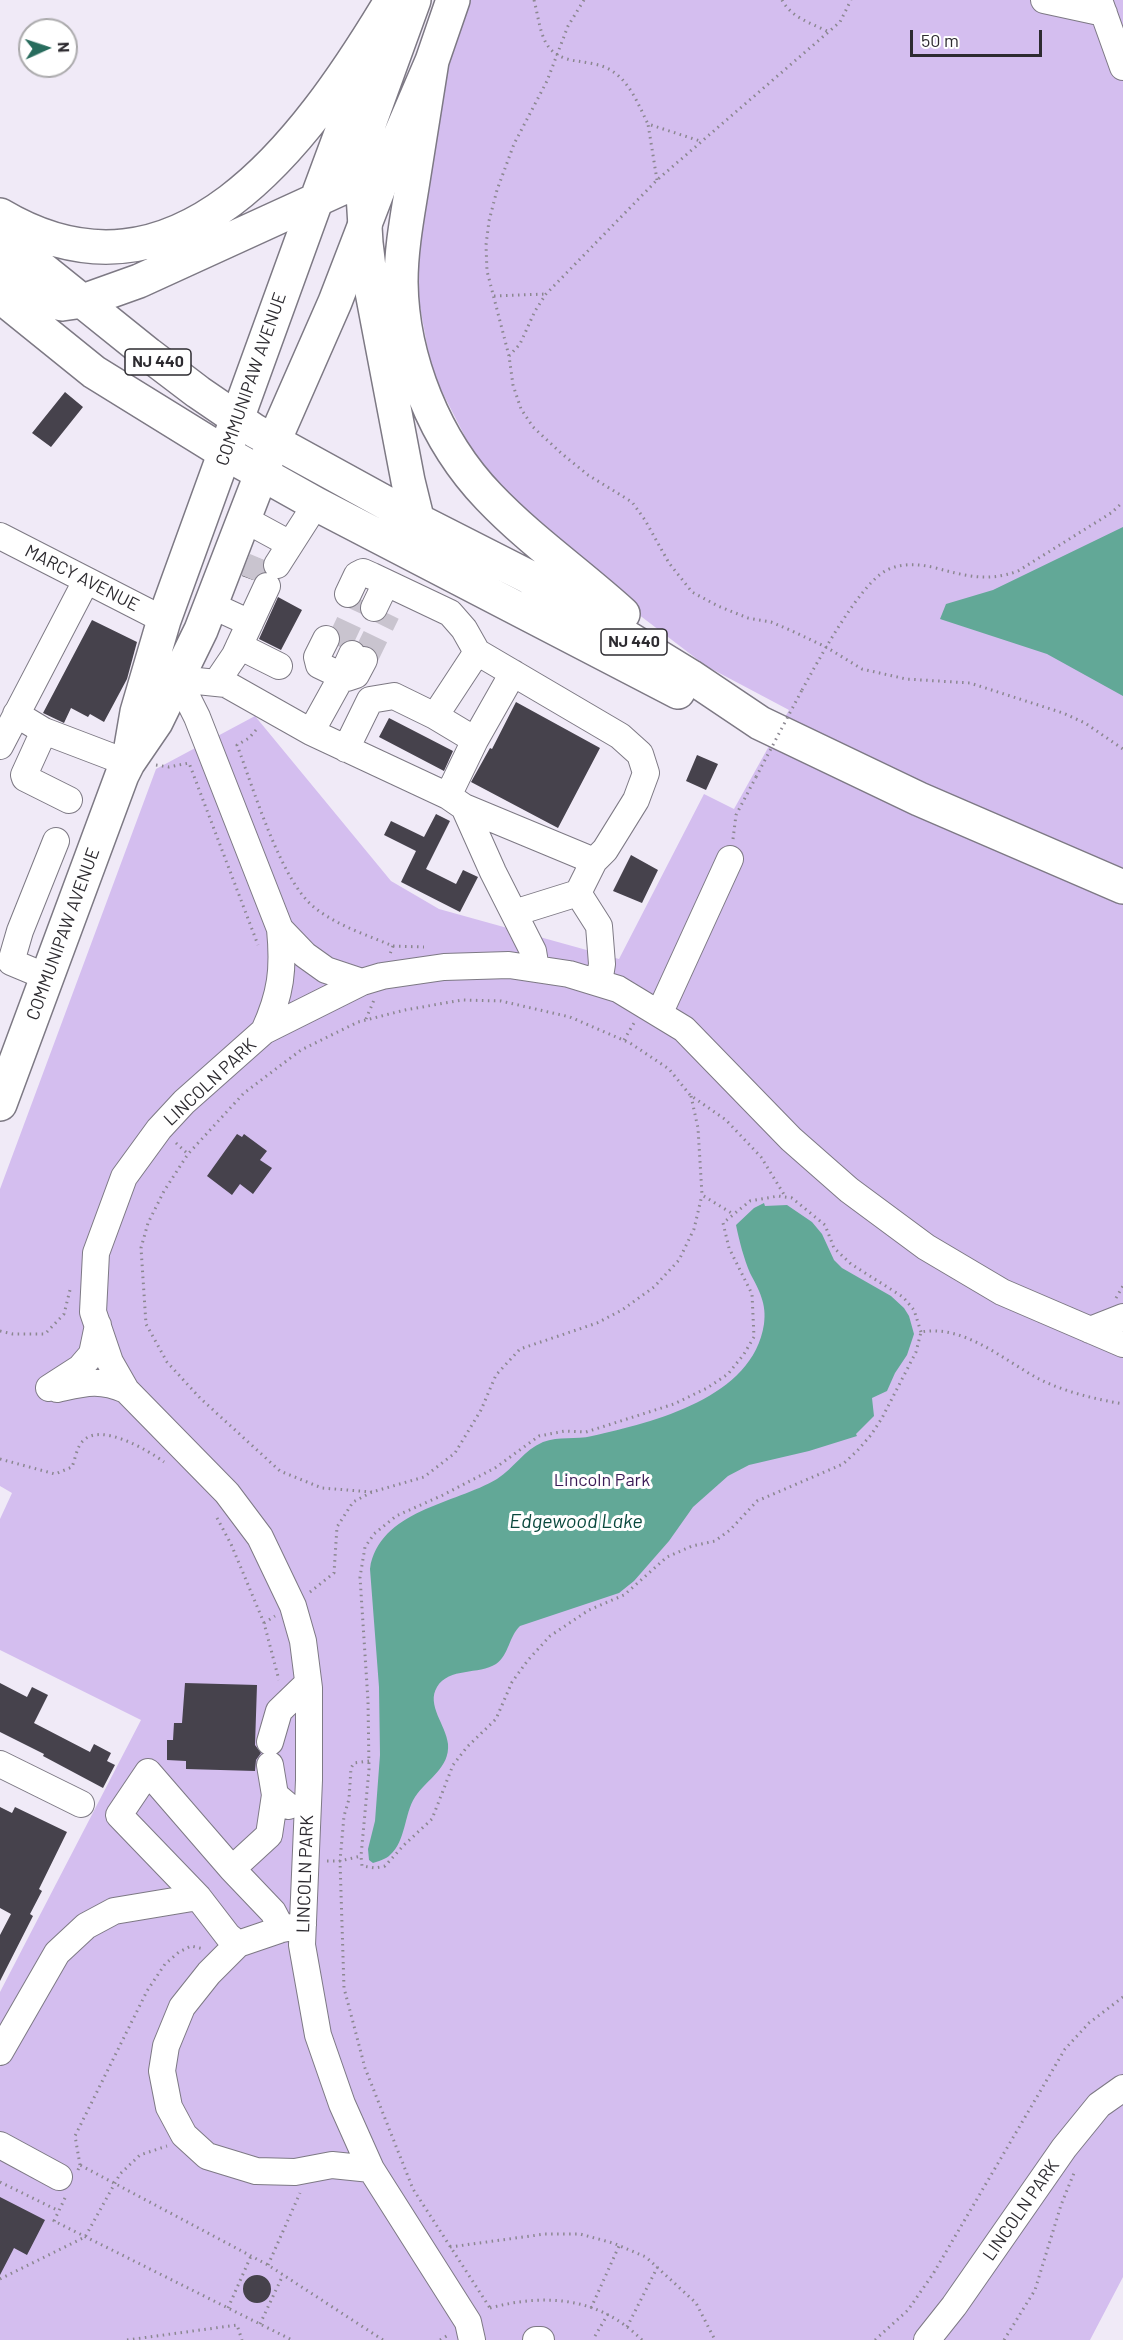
<!DOCTYPE html>
<html>
<head>
<meta charset="utf-8">
<style>
	body { margin:0 }
	#map { position:relative; width:1123px; height:2340px; overflow:hidden; background:#f0eaf7; font-family:Barlow,sans-serif }
	canvas { display:block }
	.north { position:absolute; left:18px; top:18px; width:60px; height:60px; box-sizing:border-box; background:#fff; border:2px solid #abaaac; border-radius:50%; rotate:87deg; font-size:16px; font-weight:700; line-height:24px; text-align:center; color:#2d2b30 }
	.north::after { content:''; display:block; margin:auto; width:21px; height:27px; background:#286c5d; clip-path:polygon(50% 0,100% 100%,50% 72%,0 100%) }
	.scale { position:absolute; left:910px; top:30px; width:132px; height:27px; box-sizing:border-box; border:3px solid #2d2b30; border-top:0; padding-left:8px; font-size:18px; line-height:21px; white-space:nowrap; color:#2d2b30; -webkit-text-stroke:4px #fff; paint-order:stroke }
</style>
</head>
<body>
<div id="map">
<canvas width="1123" height="2340"></canvas>
<div class="north">N</div>
<div class="scale">50 m</div>
</div>
<script>
const ctx = document.querySelector('canvas').getContext('2d');
ctx.lineJoin = 'round';
function fill(path, color) { ctx.fillStyle = color; ctx.fill(path, 'evenodd'); }
function stroke(path, color, width, dash) { ctx.strokeStyle = color; ctx.lineWidth = width; ctx.lineCap = dash ? 'butt' : 'round'; ctx.setLineDash(dash || []); ctx.stroke(path); }
function label(font, color, halo, rows, align = 'center') {
  ctx.font = font + ' Barlow,sans-serif'; ctx.lineWidth = 6; ctx.setLineDash([]); ctx.textBaseline = 'middle'; ctx.strokeStyle = halo; ctx.fillStyle = color; for (const [text, x, y, turn = 0] of rows) {
    ctx.save(); ctx.translate(x, y); ctx.rotate((+turn || 0) * Math.PI / 180); ctx.textAlign = isNaN(turn) ? turn : align; if (halo) ctx.strokeText(text, 0, 0); ctx.fillText(text, 0, 0); ctx.restore();
  }
}
fill(new Path2D(`
	M463,0H1123V2277L1090,2340H0V1992L141,1720L0,1650V1519L12,1493L0,1486V1189L156,769L255,716L391,881L439,909L619,959L704,794L734,809L789,710L706,666L600,585L484,474L432,372L416,285L414,198Z`), '#d4beef');
fill(new Path2D(`
	M1123,527V696L1047,654L940,619L946,604L993,590Z
	M764,1203L765,1206L787,1205L812,1222L822,1234L834,1260L842,1268L891,1296L904,1308L909,1316L914,1334L907,1355L895,1373L887,1391L872,1398L874,1416L856,1434L857,1436L809,1451L749,1465L728,1476L693,1507L669,1541L634,1581L619,1593L520,1626C509,1636 509,1655 496,1664C479,1675 449,1667 437,1687C426,1705 446,1725 448,1744C450,1768 427,1779 415,1797C404,1814 406,1841 390,1855C386,1859 379,1861 373,1863L369,1860L368,1849L375,1821L380,1755L379,1687L370,1569C379,1510 455,1504 497,1479C514,1468 524,1450 543,1442C559,1436 576,1440 592,1436C654,1422 753,1398 764,1324C767,1304 759,1290 750,1273C744,1259 739,1240 736,1225L754,1208Z`), '#62a897');
fill(new Path2D(`
	M65,392L83,407L51,447L32,433Z
	M250,555L263,560L264,572L258,574L253,580L242,576Z
	M278,597L302,610L281,650L259,639Z
	M92,620L137,642L127,679L104,722L90,714L88,717L71,708L64,723L43,713Z
	M516,702L600,748L558,828L471,782L490,748L492,749Z
	M389,718L453,751L444,771L379,737Z
	M697,755L718,764L706,790L686,781Z
	M436,814L450,821L426,869L456,884L463,870L478,877L460,912L401,882L416,851L384,835L391,821L424,837Z
	M631,855L658,870L642,903L613,891Z
	M237,1134L242,1137L244,1134L267,1151L260,1160L272,1168L253,1194L240,1184L232,1195L207,1176Z
	M0,1683L27,1697L32,1687L48,1695L34,1723L90,1752L94,1744L111,1753L107,1761L115,1765L103,1788L43,1756L44,1754L0,1732Z
	M185,1683L257,1685L255,1745L261,1753L256,1760L255,1771L186,1769V1761L167,1760V1740H173L174,1723H182Z
	M0,1807L12,1813L15,1807L67,1832L39,1889L42,1891L30,1914L33,1916L0,1981V1935L11,1914L0,1908Z
	M0,2197L45,2220L27,2255L14,2248L0,2275Z
	M243 2289a14 14 0 1 1 28 0a14 14 0 1 1-28 0Z`), '#46424c');
stroke(new Path2D(`
	M253,580L262,559
	M338,646L360,599
	M364,660L387,613`), '#c9c4cf', 26, [26, 13]);
const minor = new Path2D(`
	M1044,0L1104,13
	M1099,0L1123,67
	M244,519L290,544
	M0,536L164,620
	M277,565L316,504
	M348,594L357,575L363,572L372,576L450,613L464,629L477,652
	M211,605L250,623
	M374,608L386,583
	M239,646L279,666
	M352,654L342,676L347,678L356,675L364,660
	M178,679L226,684L311,732L448,796L464,807L493,872L533,951L536,969
	M178,679L197,717L280,929C284,969 281,994 264,1031
	M216,683L235,655L267,586
	M16,714L44,731L128,763
	M435,716L475,740L448,796
	M44,731L24,775L25,778L69,800
	M311,732L342,676L319,665L317,657L326,639
	M475,740L513,673
	M0,746L86,581
	M346,749L370,700L394,696L435,716L477,652L620,736L640,754L646,773L636,800L605,850L594,861L578,893
	M464,807L594,861
	M514,913L578,893L599,926L602,964L599,983
	M280,929L305,955L326,970L362,982
	M47,977L11,962L20,931L56,841
	M660,1012L730,859
	M1090,1330L1123,1317
	M49,1388L80,1368L92,1354L98,1325
	M57,1389C84,1383 99,1378 126,1390
	M270,1742L279,1711L308,1683
	M0,1764L81,1804
	M270,1765L275,1795L288,1806
	M232,1869L269,1835L275,1795
	M303,1925L282,1929L238,1944L209,1973L182,2007L166,2046L162,2071L169,2107L184,2135L207,2156L256,2171L295,2172L332,2165L371,2169
	M238,1944L228,1936L198,1897L119,1815L148,1772L232,1869L273,1912L282,1929
	M0,2052L57,1953L86,1926L114,1911L198,1897
	M0,2145L59,2177
	M472,2340L468,2322L371,2169L342,2104L318,2035L302,1945L309,1780V1688L303,1641L293,1606L260,1537L227,1493L126,1390L110,1362L93,1312L96,1253L124,1177L159,1129L184,1102L264,1031L362,982L382,976L444,967L509,965L569,974L618,989L684,1029L791,1139L849,1190L926,1247L1002,1292L1123,1344
	M536,2340H541
	M927,2340L954,2306L1064,2148L1099,2105L1123,2088`);
const major = new Path2D(`
	M131,747L137,712L164,620L316,201
	M0,1104L122,775L128,763L156,722L201,630L274,441L335,302L392,154`);
const highway = new Path2D(`
	M414,0L369,124L364,148L362,177L366,243L372,292L408,481L421,534
	M432,61C425,103 419,145 412,187C407,218 401,250 401,282C402,359 435,441 489,497C530,540 579,574 623,614
	M316,201L366,66
	M0,215C178,321 307,140 388,6
	M0,235L148,354L198,392L255,431L417,520L527,576L690,676L760,723L919,799L1123,887
	M0,268L25,290L40,299L62,304L83,301L139,281L349,185L392,154L432,61L453,0
	M0,296L94,372L225,453L316,504L678,692`);
stroke(minor, '#7d7984', 28);
stroke(major, '#7d7984', 36);
stroke(highway, '#7d7984', 36);
stroke(new Path2D(`
	M534,0C542,31 540,56 577,61C588,63 602,64 612,71C630,82 639,106 648,124
	M584,0L568,26L547,81L514,144L497,190L489,221L486,245L487,271L509,356L513,385L521,409L533,427L561,453L588,475L632,502L645,520L669,563L692,592L718,606L748,618L771,622L790,630L826,647L862,669L906,679L970,683L1063,713L1085,723L1123,749
	M782,0C791,17 810,23 827,31
	M657,180L648,124L700,141
	M494,296L546,294
	M509,356L520,344L535,311L546,294L657,180L840,22L851,0
	M802,690C818,661 860,583 887,570C901,563 917,564 932,567C963,575 986,583 1018,571L1111,513L1123,502
	M256,730L249,738L237,745C253,787 281,882 315,908C338,926 367,935 393,946L390,954
	M156,765L169,767L189,763L258,945
	M733,839L736,815L756,777
	M393,946L424,947
	M366,1019L374,1000
	M624,1040L634,1023
	M691,1096L698,1128L702,1195L733,1214
	M176,1143L188,1154
	M1116,1298L1123,1286
	M0,1331L13,1334H45L64,1314L71,1286
	M921,1332L914,1310L903,1297L851,1264L834,1248L825,1225L792,1198L778,1196L750,1201L723,1223L729,1248L752,1294L754,1337L744,1354L728,1374L707,1388L674,1404L586,1432L565,1431L539,1436L495,1468L443,1495L396,1516L374,1534L365,1547L360,1577L368,1701L369,1769L361,1856L362,1866L375,1868L385,1866L403,1846L432,1819L453,1765L467,1747L496,1719L512,1682L528,1660L550,1636L589,1610L624,1595L667,1557L692,1546L715,1541L730,1530L757,1501L843,1464L857,1451L871,1435L882,1418L916,1352L921,1332C964,1324 1005,1361 1039,1379C1065,1392 1095,1399 1123,1404
	M0,1459L55,1474L72,1467C75,1460 77,1446 83,1441C100,1422 148,1450 164,1462
	M372,1492L322,1488L280,1471L200,1398L167,1362L146,1324L141,1248L148,1223L164,1191L188,1154L244,1093L301,1050L358,1022L405,1010L462,1000L501,1001L570,1017L630,1043L669,1069L690,1095L726,1120L761,1157L785,1196
	M217,1518L231,1544L264,1623L279,1680
	M310,1592L334,1573L337,1527L353,1502L372,1492L424,1477L455,1453L481,1410L496,1375L520,1349L597,1323L622,1310L654,1287L679,1260L694,1229L702,1195
	M264,1623L275,1616
	M369,1761L354,1763L351,1768L349,1799L344,1816L340,1861L344,1988L365,2068L413,2189L490,2308
	M327,1861H340L361,1856
	M80,2165L75,2136L147,1991L165,1964L179,1952L191,1946L204,1949
	M78,2170L80,2165L268,2265L383,2340
	M0,2182L59,2211
	M65,2198L54,2221L292,2340
	M450,2247L545,2234H580L613,2243L646,2257L696,2303L715,2340
	M268,2265L300,2193
	M0,2279L85,2237L120,2174L140,2155L167,2146
	M228,2308L251,2256
	M490,2308C546,2293 599,2297 642,2340
	M591,2308L619,2246
	M260,2324L283,2275
	M627,2327L658,2266
	M595,2336L608,2314
	M127,2340L237,2325L242,2340
	M440,2340L450,2334
	M875,2340L908,2310L933,2274L1065,2049L1089,2023L1123,1997
	M1004,2340L1035,2290L1061,2205L1074,2173`), '#8b8790', 3, [1.5, 4.5]);
stroke(minor, '#fff', 26);
stroke(major, '#fff', 33);
stroke(highway, '#fff', 33);
stroke(new Path2D(`
	M756,777L802,690`), '#8b8790', 3, [1.5, 4.5]);
for (const [x, y, w] of [
	[158,362,66],
	[634,642,66]
]) { const box = new Path2D(); box.roundRect(x - w / 2, y - 13, w, 26, 4.5); ctx.fillStyle = '#fff'; ctx.fill(box); stroke(box, '#2d2b30', 1.5); }
label('bold 16px', '#2d2b30', null, [
	["NJ 440",158,362],
	["NJ 440",634,642]
]);
label('18px', '#2d2b30', '#fff', [
	["COMMUNIPAW AVENUE",251,379,-71],
	["MARCY AVENUE",82,578,27],
	["COMMUNIPAW AVENUE",63,934,-70],
	["LINCOLN PARK",210,1082,-43],
	["LINCOLN PARK",305,1874,-88],
	["LINCOLN PARK",1021,2210,-55]
]);
label('18px', '#3a1a56', '#fff', [
	["Lincoln Park",602,1480]
]);
label('italic 20px', '#09483d', '#fff', [
	["Edgewood Lake",576,1521]
]);
</script>
</body>
</html>
